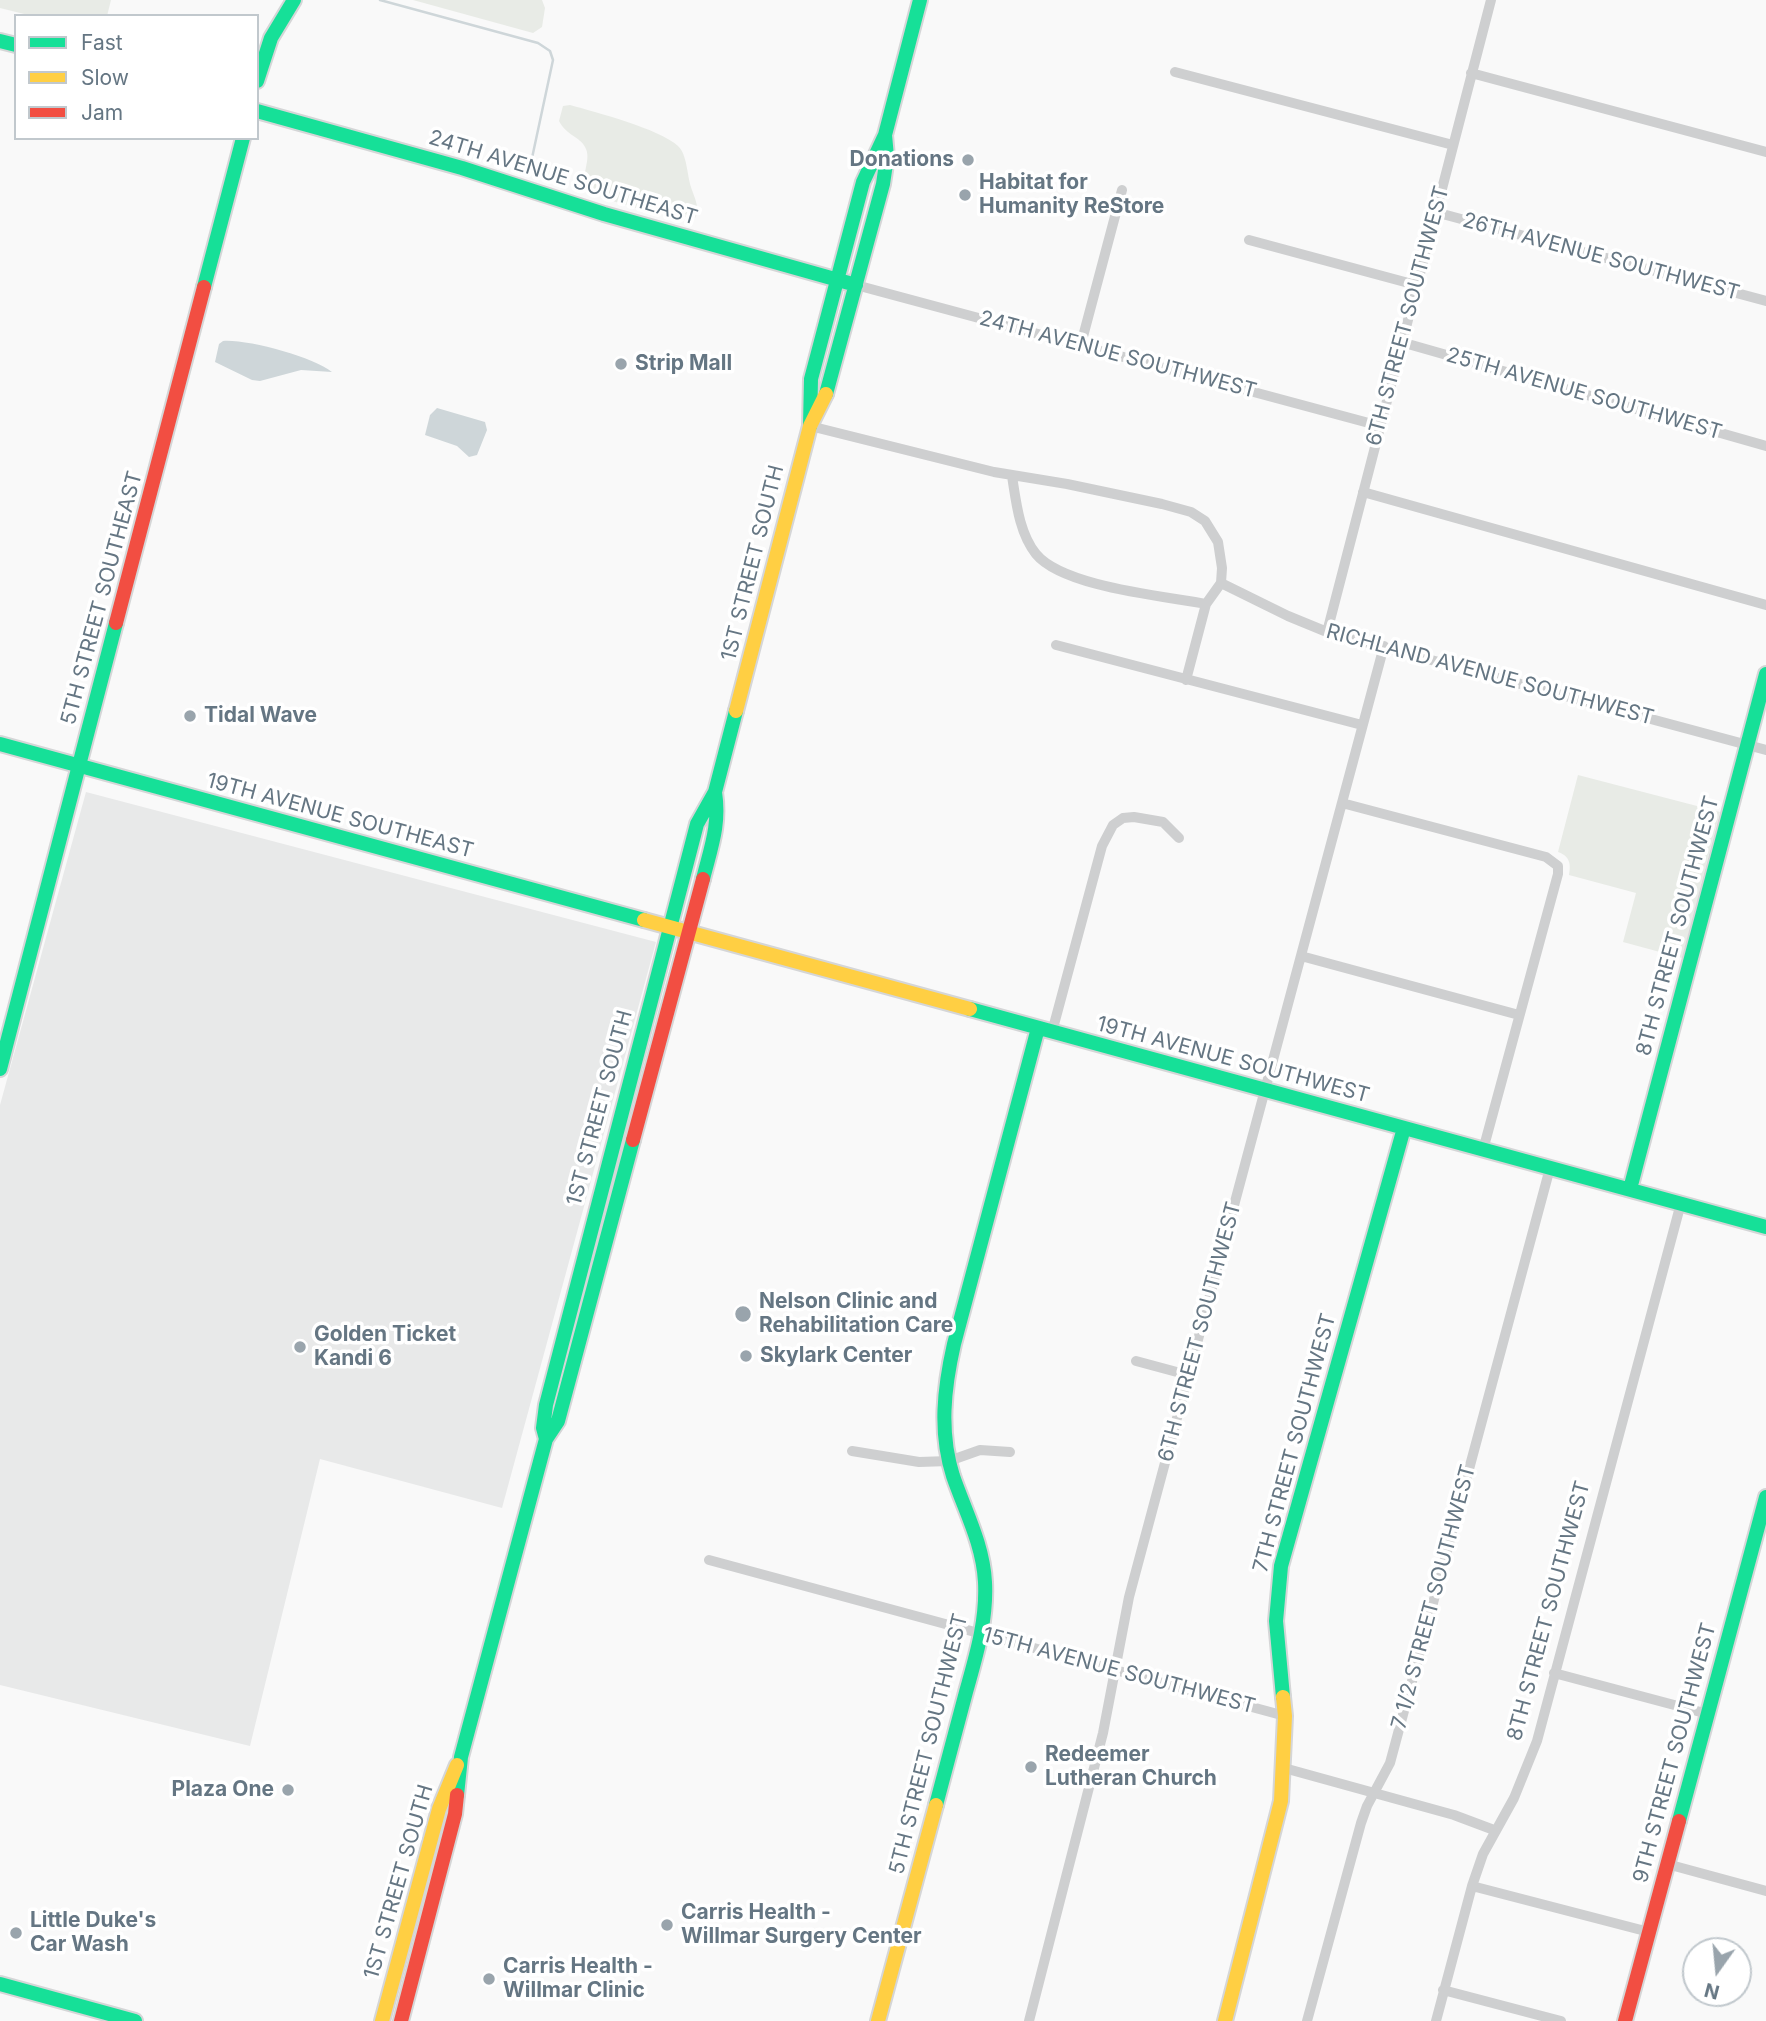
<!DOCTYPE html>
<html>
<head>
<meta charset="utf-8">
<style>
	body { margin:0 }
	#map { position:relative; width:1766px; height:2021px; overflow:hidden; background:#f9f9f9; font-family:Inter,sans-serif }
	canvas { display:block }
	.legend { position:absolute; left:14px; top:14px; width:245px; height:126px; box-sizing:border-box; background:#fff; border:2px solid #c1c8cd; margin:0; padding:9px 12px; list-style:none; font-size:21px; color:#657683 }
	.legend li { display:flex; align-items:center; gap:14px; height:35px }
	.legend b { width:35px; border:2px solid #c1c8cd }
	.north { position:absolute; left:1682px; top:1937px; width:70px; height:70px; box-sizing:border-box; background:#fff; border:2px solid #c1c8cd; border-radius:50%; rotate:195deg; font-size:19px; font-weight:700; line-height:28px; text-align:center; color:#657683 }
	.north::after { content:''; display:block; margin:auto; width:24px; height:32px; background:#99a4ac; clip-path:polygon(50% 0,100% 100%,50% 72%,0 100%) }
</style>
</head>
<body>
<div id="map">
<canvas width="1766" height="2021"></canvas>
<ul class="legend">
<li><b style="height:9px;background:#16e098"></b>Fast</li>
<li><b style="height:9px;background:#ffcf43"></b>Slow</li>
<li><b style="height:9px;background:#f24e42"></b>Jam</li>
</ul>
<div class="north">N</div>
</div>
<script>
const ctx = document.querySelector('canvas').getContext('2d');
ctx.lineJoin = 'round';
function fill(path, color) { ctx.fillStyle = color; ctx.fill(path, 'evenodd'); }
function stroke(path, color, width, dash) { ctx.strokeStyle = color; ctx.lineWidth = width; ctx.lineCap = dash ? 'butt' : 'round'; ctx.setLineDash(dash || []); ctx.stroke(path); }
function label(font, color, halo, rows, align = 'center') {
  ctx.font = font + ' Inter,sans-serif'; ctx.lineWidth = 7; ctx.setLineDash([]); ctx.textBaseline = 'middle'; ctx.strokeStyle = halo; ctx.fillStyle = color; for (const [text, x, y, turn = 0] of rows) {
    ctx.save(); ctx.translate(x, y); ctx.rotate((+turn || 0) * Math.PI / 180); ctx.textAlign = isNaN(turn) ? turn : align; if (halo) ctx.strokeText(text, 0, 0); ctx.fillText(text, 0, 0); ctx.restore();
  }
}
fill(new Path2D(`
	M86,792L656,942L502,1508L320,1459L250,1746L0,1685V1105Z`), '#e8e9e9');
fill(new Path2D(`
	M0,0H111L107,16H32L0,8Z
	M413,0H542L545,8L542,27L533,33Z
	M570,105C595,112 660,129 678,146C687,154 687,175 691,187C694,197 701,209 695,218C675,217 595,203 586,185C581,173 592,159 585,147C580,137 566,135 559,121L563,106Z
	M1578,775L1720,812L1682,958L1623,942L1636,893L1569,875C1571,864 1570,856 1558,852Z`), '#e8ebe6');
fill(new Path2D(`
	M223,341C247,339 313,357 332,372L301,370L260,381L252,380L215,362L219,344Z
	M437,408L485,422L487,430L477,455L469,457L457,446L425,435L430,415Z`), '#ced6d9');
stroke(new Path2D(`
	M380,0L538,43L550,51L553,60L532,158`), '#ced6d9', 2.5);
const fast = new Path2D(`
	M0,41L16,45
	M257,81L271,38L294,0
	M257,111L462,168L604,214L856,285
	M204,287L243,138
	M826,394L883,184L887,157L885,135
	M810,426L811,379L863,182L885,135L920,0
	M0,744L644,920
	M703,879C711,847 720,825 715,792
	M970,1009L1766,1227
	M0,1069L116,623
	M1630,1189L1766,674
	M546,1439L543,1428L546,1405L697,824L715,792L736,711
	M1283,1697L1276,1621L1281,1566L1404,1128
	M457,1795L461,1757L546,1439L558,1421L633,1140
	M936,1805C946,1768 956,1730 966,1692C976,1656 987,1621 985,1582C983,1544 965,1511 953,1476C939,1432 944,1388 954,1344L1038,1028
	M1679,1821L1766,1497
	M0,1984L135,2021`);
const slow = new Path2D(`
	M736,711L810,426L826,394
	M644,920L970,1009
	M382,2021L439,1809L457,1765
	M878,2021L936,1805
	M1225,2021L1281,1801L1285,1716L1283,1697`);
const jam = new Path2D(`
	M116,623L204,287
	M633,1140L703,879
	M401,2021L455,1814L457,1795
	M1625,2021L1679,1821`);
stroke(fast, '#d5d6d7', 18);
stroke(slow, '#d5d6d7', 18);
stroke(jam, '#d5d6d7', 18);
stroke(new Path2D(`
	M1175,72L1453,145
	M1471,73L1766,152
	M1435,212L1766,301
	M1249,240L1416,285
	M856,285L1380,426
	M1401,342L1766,446
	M1081,344L1122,190
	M810,426L994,472L1067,484L1162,504L1191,512L1205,521L1218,542L1222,568L1221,583L1206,604L1186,680
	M1012,476C1016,501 1019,533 1036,554C1063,587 1164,596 1206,604
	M1363,492L1766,605
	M1221,583L1288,616L1327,632L1766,750
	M1327,632L1491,0
	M1056,645L1362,725
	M1342,803L1546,857L1558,866V874L1483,1150
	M1301,956L1519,1015
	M1052,1032L1102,846L1113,825L1123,818L1134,817L1163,822L1179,838
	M1136,1361L1188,1375
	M852,1451L919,1462L949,1461L980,1450L1010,1452
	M709,1560L1285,1716
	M1554,1673L1708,1714
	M1284,1768L1454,1815L1494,1830
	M1667,1864L1766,1891
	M1472,1886L1649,1932
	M1443,1990L1561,2021
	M1029,2021L1103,1733L1129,1597L1384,646
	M1307,2021L1361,1823L1367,1806L1390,1763L1550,1168
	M1436,2021L1472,1886L1483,1854L1514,1798L1537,1741L1681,1203`), '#cecfd0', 10);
stroke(fast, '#16e098', 14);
stroke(slow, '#ffcf43', 14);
stroke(jam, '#f24e42', 14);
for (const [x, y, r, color] of [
	[968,160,7,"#99a4ac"],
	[965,195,7,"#99a4ac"],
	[621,364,7,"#99a4ac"],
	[190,716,7,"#99a4ac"],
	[743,1314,9,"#99a4ac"],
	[300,1347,7,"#99a4ac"],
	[746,1356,7,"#99a4ac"],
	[1031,1767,7,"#99a4ac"],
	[288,1790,7,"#99a4ac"],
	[667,1925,7,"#99a4ac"],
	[16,1933,7,"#99a4ac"],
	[489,1979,7,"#99a4ac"]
]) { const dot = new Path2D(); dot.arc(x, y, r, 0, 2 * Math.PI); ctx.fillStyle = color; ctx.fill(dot); stroke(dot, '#fff', 2.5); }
label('bold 21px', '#657683', '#fff', [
	["Donations",954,160,"right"],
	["Habitat for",979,183],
	["Humanity ReStore",979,207],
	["Strip Mall",635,364],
	["Tidal Wave",204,716],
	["Nelson Clinic and",759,1302],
	["Rehabilitation Care",759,1326],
	["Golden Ticket",314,1335],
	["Kandi 6",314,1359],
	["Skylark Center",760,1356],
	["Redeemer",1045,1755],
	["Lutheran Church",1045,1779],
	["Plaza One",274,1790,"right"],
	["Carris Health -",681,1913],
	["Willmar Surgery Center",681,1937],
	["Little Duke's",30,1921],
	["Car Wash",30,1945],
	["Carris Health -",503,1967],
	["Willmar Clinic",503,1991]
], 'left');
label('21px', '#657683', '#fff', [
	["24TH AVENUE SOUTHEAST",563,178,17],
	["26TH AVENUE SOUTHWEST",1601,257,15],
	["6TH STREET SOUTHWEST",1408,316,-75],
	["24TH AVENUE SOUTHWEST",1118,355,15],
	["25TH AVENUE SOUTHWEST",1584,394,16],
	["1ST STREET SOUTH",753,563,-76],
	["5TH STREET SOUTHEAST",102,598,-75],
	["RICHLAND AVENUE SOUTHWEST",1490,675,15],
	["19TH AVENUE SOUTHEAST",340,816,15],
	["8TH STREET SOUTHWEST",1678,926,-75],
	["19TH AVENUE SOUTHWEST",1233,1060,15],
	["1ST STREET SOUTH",600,1108,-75],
	["6TH STREET SOUTHWEST",1200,1332,-75],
	["7TH STREET SOUTHWEST",1295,1443,-75],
	["7 1/2 STREET SOUTHWEST",1434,1597,-75],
	["8TH STREET SOUTHWEST",1549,1611,-75],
	["15TH AVENUE SOUTHWEST",1119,1671,15],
	["5TH STREET SOUTHWEST",929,1744,-76],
	["9TH STREET SOUTHWEST",1675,1753,-75],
	["1ST STREET SOUTH",399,1882,-74]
]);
</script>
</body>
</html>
